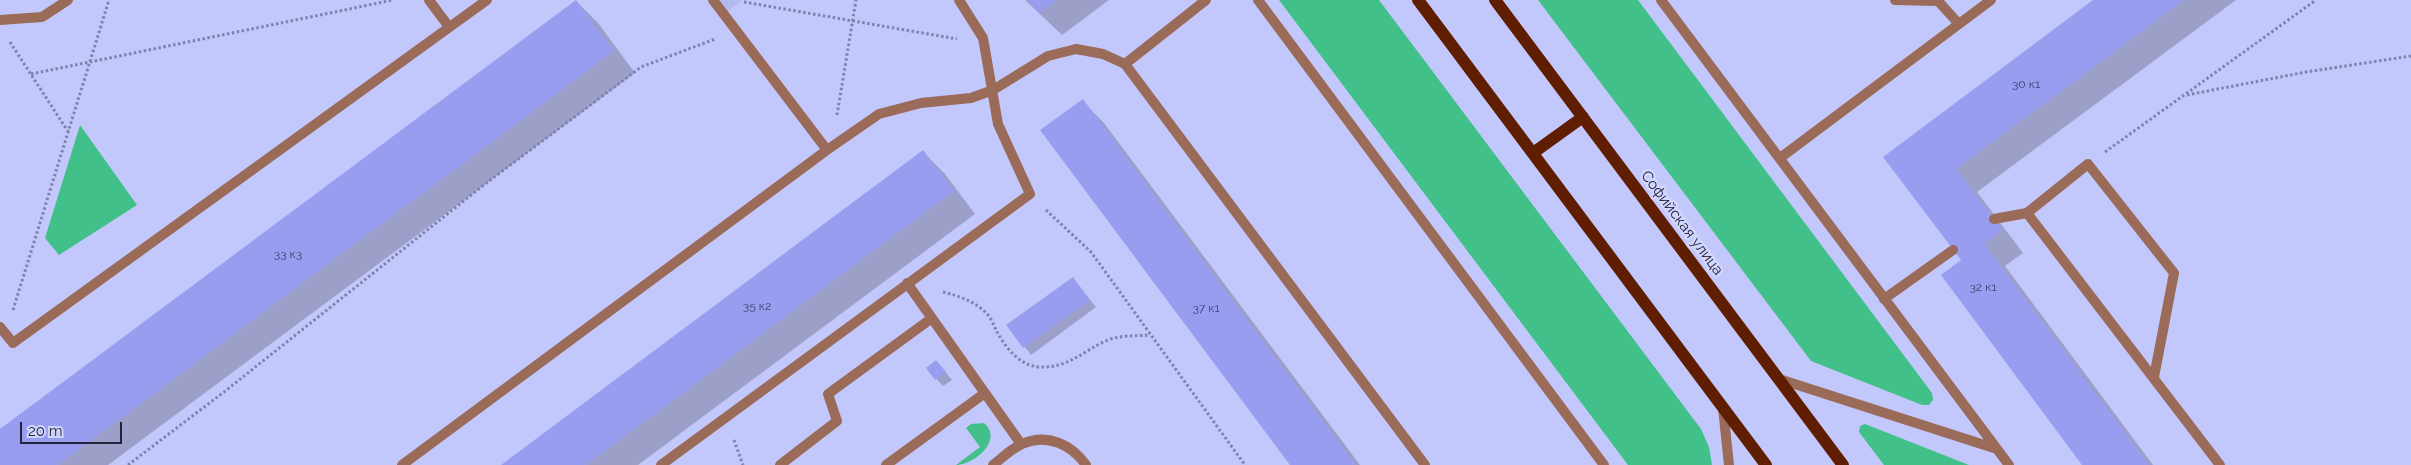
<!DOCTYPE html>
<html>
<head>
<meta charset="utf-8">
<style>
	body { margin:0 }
	#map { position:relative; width:2411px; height:465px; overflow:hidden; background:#c3c8fc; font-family:Raleway,sans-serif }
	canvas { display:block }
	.scale { position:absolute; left:20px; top:422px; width:102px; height:22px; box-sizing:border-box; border:2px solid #23243c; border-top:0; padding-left:6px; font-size:15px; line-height:18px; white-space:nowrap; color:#23243c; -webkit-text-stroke:4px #d2d6fd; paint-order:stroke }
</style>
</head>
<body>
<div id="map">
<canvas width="2411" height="465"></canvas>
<div class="scale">20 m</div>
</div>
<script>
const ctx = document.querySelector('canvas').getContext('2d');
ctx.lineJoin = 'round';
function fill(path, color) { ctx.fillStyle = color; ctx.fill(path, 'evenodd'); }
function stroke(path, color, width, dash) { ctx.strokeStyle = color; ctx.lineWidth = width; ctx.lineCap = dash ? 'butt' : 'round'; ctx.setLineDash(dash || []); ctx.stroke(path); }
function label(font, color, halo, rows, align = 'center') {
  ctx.font = font + ' Raleway,sans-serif'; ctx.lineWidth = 5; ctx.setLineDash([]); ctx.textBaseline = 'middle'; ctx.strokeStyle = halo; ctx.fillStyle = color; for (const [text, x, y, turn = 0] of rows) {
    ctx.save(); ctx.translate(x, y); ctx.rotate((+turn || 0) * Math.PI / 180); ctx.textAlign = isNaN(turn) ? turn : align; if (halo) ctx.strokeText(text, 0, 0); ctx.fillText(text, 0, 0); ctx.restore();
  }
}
fill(new Path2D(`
	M710,0H743L722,16Z`), '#b4b9f0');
fill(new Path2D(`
	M1279,0H1379L1701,429L1709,447L1712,465H1628Z
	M1538,0H1638L1932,393L1933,400L1929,405H1922L1811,361Z
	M80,125L137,205L59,255L45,238Z
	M984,423C1004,440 974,465 956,465L980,447L966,428L971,424Z
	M1865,424L1969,465H1884L1859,432L1860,426Z`), '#41c189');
fill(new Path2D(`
	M1025,0H1109L1062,35Z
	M2096,0H2236L1977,192L2023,253L2005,266L2153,465H2084L1962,260L1885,157Z
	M576,1L598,23L635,73L108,465H0V431Z
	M1082,101L1104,123L1360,465H1291Z
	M923,152L945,174L975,214L638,465H503Z
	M1072,278L1096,307L1031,355L1008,325Z
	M927,368H942L952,380L943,386Z`), '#0003');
fill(new Path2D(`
	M576,0L614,51L58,465H0V429Z
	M1029,0H1057L1039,13Z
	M2093,0H2184L1956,169L2002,230L1984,244L2149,465H2082L1941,275L1961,260L1883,157Z
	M1083,99L1276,359L1356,465H1290L1040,130Z
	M923,150L954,191L586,465H501Z
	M1073,277L1090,300L1023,348L1006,325Z
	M936,360L946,372L935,380L926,368Z`), '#989df0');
stroke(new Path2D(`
	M744,2L957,39
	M10,42L69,133
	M31,74L393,0
	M2187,95L2306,72L2411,56
	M837,115L856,0
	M2105,152L2316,0
	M1046,210L1091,252L1245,465
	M943,292C958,296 972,300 984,311C990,315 993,324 996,330C1005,347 1020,367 1041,367C1069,368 1084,350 1108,340C1121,335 1136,336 1150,335
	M13,310L109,0
	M734,440L743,465
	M128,465L224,392L485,184L641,67L715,39`), '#7f82aa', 3, [2.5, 2.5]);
stroke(new Path2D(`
	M429,0L449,27
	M713,0L827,150
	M1895,0L1938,1L1959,24
	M0,20L42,17L68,0
	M1125,64L1425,465
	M1780,158L1991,0
	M2027,213L2220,465
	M1994,219L2027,213L2088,164L2174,273L2154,377
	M907,283L1021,444
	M1884,299L1953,250
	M0,327L13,343L487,0
	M402,465L827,150L879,114L921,103L971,98L993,90L1048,56L1076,49L1103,54L1125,64L1206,0
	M661,465L1030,194L998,124L983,38L959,0
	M780,465L837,421L828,394L932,318
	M886,465L985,393
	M993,465C1002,458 1012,448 1022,444C1047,433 1071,444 1086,465`), '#9b6b5a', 10);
stroke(new Path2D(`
	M1258,0L1604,465
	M1661,0L2009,465
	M1779,379L1997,449
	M1723,408L1729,465`), '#9b6b5a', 10);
stroke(new Path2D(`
	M1418,0L1766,465
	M1495,0L1843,465
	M1533,153L1583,117`), '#5f1d01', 12);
label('12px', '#404269', null, [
	["30 к1",2026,84],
	["33 к3",288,254],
	["32 к1",1983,287],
	["35 к2",757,306],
	["37 к1",1206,308]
]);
label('15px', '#23243c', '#d2d6fd', [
	["Софийская улица",1682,223,53]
]);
</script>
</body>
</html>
